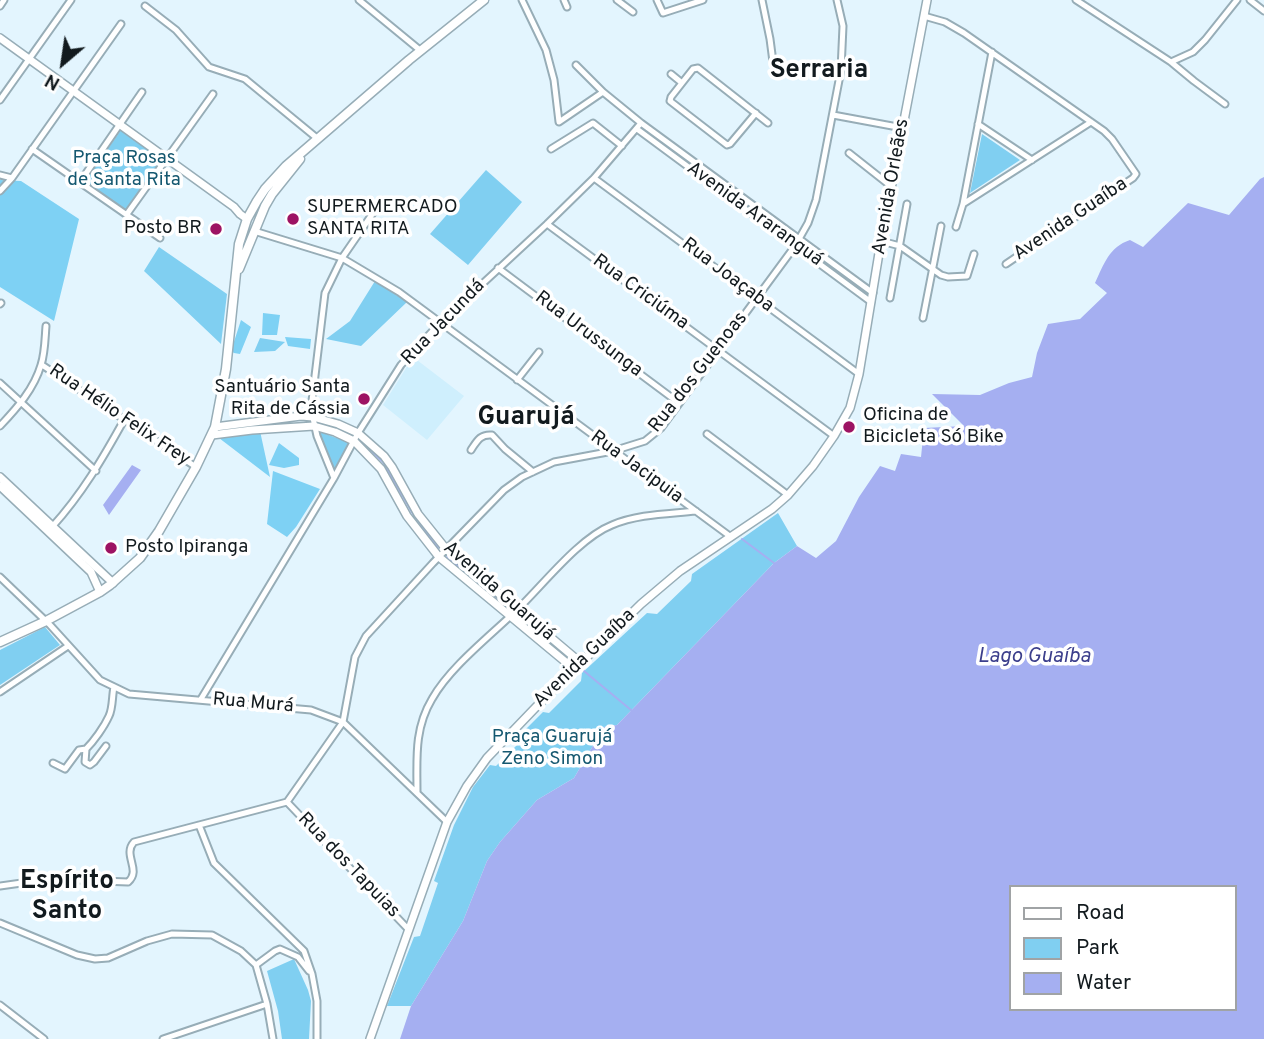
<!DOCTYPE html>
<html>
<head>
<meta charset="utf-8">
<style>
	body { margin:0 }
	#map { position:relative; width:1264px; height:1039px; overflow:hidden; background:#e3f5fe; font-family:Overpass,sans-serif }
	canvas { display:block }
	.legend { position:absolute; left:1009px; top:885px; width:228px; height:126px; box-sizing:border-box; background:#fff; border:2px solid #a0a3a5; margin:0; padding:9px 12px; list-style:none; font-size:21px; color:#121a1e }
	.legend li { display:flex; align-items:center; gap:14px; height:35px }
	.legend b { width:35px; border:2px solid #a0a3a5 }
	.north { position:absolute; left:28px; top:28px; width:70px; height:70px; -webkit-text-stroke:5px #fff; paint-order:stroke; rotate:209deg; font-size:19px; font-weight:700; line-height:28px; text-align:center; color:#121a1e }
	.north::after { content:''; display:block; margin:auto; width:24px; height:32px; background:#121a1e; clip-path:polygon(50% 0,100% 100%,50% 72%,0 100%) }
</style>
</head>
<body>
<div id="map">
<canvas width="1264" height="1039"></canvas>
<ul class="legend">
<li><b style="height:9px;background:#fff"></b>Road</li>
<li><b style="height:19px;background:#80cff1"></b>Park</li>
<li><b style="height:19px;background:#a5aff1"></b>Water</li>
</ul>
<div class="north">N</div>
</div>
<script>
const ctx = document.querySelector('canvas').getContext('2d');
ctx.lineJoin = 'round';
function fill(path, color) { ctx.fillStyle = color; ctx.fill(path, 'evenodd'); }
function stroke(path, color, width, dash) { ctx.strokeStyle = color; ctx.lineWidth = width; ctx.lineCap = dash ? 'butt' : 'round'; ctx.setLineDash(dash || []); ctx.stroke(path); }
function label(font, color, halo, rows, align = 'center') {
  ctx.font = font + ' Overpass,sans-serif'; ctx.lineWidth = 7; ctx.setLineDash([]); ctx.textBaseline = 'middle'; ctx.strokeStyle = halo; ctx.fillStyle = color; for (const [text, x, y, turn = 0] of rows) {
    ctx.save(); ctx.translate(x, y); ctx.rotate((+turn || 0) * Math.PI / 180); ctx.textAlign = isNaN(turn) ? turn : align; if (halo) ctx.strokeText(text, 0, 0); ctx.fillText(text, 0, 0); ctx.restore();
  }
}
fill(new Path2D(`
	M413,357L464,396L427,440L383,405Z`), '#cfeffd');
fill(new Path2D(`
	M121,130L162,159L126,210L85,181Z
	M982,134L1020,160L970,193Z
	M486,170L522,202L468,265L430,234Z
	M159,247L227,294L221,344L144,271Z
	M375,281L407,302L361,346L326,339L350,321Z
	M260,338L285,342L275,351L254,352Z
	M318,431L350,443L334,474Z
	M778,513L797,546L774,563L617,725L604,727L574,778L537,800L500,842L487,861L463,921L411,1006H387L414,937L420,936L438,883L434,881L454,825L473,787L490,765L496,766L520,742V735L543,712L549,713L581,681L582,673L647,613L657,614L691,581L692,574Z
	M45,627L60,645L0,685V650Z
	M294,959L308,990L311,1001L309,1039H282L278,1011L267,971Z`), '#80cff1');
fill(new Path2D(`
	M0,180L21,181L79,219L54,321L0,287Z
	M263,313L280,315L277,335H262Z
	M241,320L251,327L240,354L234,353L231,351Z
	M285,337L311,339L310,349L288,346Z
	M260,431L270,477L219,438L223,435Z
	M279,443L299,458V465L284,468L269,465Z
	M273,471L320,489L296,527L287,537L267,524Z`), '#7ed1f4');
fill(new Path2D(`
	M1264,177V1039H400L411,1006L463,921L487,861L500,842L537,800L574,778L604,727L617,725L774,563L797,546L816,558L836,541L859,497L880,466L895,471L901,454L921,457L924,428L964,426L932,394L980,395L1009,383L1032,377L1037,353L1048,324L1080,319L1107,293L1095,283C1104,264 1109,247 1130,240L1143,247L1188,203L1229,215L1260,179ZM1010,887H1234V1009H1010Z
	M132,465L141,470L109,515L103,505Z`), '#a5aff1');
stroke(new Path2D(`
	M362,442L383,462L413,514L438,548
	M742,539L774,563
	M447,557L508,609
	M517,616L569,658
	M584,671L631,710`), '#a5aff1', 2);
const minor = new Path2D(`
	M359,0L421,51
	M522,0L546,50L554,80L559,122L603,92L641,123L873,293
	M564,0L567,7
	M617,0L633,12
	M657,0L663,13L703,0
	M762,0L770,39L773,62
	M1076,0L1171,62L1194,81L1225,104
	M1250,0L1264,11
	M0,6L4,0
	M145,6L176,30L209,67L245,79L318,139
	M924,16L945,22L964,33L1104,131L1112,139L1136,174L1133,178L1006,264
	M1171,62L1193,52L1205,40L1237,0
	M576,65L603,92
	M671,74L682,83L671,97L670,101L727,145L730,144L756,113
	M682,83L693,69L698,68L768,123
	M0,100L71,0
	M833,115L903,128
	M978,124L1032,160
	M637,129L871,302
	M32,149L160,238
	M551,149L593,123L622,146
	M849,153L892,187
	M0,175L12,178
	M594,178L859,374
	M80,182L142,92
	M0,191L12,178L121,24
	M963,204L1091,122
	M127,214L213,94
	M547,224L834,436
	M956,227L963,204L992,52
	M254,231L342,258L399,292L731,537
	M881,241L900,246L941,275L948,277L967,276L974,254
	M498,268L679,403
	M890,298L907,204
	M0,304L1,303
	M923,318L941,226
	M42,365L196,467
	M517,380L539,352
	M0,383L96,471
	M0,426C17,408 34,389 41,365C45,353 45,338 46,326
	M707,434L788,495
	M471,450C477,441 480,434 492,435L505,449L533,472
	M334,478L317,436L311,409L325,293L342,258L373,213
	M52,527C82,494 103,458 124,420
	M0,577L50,625L100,680L129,694L311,710L343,722L447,822
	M0,692L68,646
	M201,699L334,478L358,433L401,365L440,323L547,224L594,178L641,123
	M86,749L85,762L90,765L94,762L106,746
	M53,763L65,769L79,750L86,749C94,741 104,727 109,716C113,708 112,696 114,687
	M417,792C417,759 414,729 432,699C450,667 490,636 517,610C543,585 579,538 612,525C638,514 668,514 696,511
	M287,802L408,929
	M199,825L214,863L304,951L312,974L317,1001V1039
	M0,886L50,879L128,882C142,870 122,855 134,842L287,802L343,722L355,657L366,636L433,563L504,490L522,477L554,462L613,451L645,441L661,428L795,246L808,223L816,200L841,70L843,26L837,0
	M0,923L77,955L95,959L108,958L147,941L172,934L212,935L241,951L256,965L267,1004L273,1039
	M256,965L275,951L280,949L298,957L309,971
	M0,1005L44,1039
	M163,1039L267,1004`);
const tertiary = new Path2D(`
	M0,38L234,207L240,214L247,219
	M215,427L301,416L313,417L338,424L358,433L384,456L392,467L418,514L446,549L581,663
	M212,435L252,430L314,426L335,432L354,441L381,469L407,516L439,557L574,669
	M0,477L113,583
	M0,486L91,572L100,592
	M370,1039L447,822L467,786L487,758L537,706L641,604L680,571L772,509L788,495L813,466L834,436L850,408L859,374L881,241L927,0`);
const secondary = new Path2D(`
	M239,269L265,206L272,194L300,159
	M0,642L46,621L100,592L110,585L140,558L159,531L196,467L215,427L226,369L239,244L247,219L257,201L265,189L286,166L409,60L484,0`);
stroke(minor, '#97adb7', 9);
stroke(tertiary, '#97adb7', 10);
stroke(secondary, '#97adb7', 11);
stroke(minor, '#fff', 5);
stroke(tertiary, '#fff', 7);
stroke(secondary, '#fff', 8);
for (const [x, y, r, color] of [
	[293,219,7,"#9d1363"],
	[216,229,7,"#9d1363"],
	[364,399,7,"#9d1363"],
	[849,427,7,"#9d1363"],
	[111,548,7,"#9d1363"]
]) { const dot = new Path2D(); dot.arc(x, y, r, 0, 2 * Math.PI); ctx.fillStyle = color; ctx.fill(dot); stroke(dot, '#fff', 2.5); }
label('19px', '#155870', '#fff', [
	["Praça Rosas",124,159],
	["de Santa Rita",124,181],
	["Praça Guarujá",552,738],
	["Zeno Simon",552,760]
]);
label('19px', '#121a1e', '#fff', [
	["Avenida Orleães",892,187,-80],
	["Avenida Araranguá",754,215,36],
	["Avenida Guaíba",1071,220,-34],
	["Rua Joaçaba",727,276,37],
	["Rua Criciúma",640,293,36],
	["Rua Jacundá",444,323,-46],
	["Rua Urussunga",588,335,37],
	["Rua dos Guenoas",699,373,-52],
	["Rua Hélio Felix Frey",119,416,34],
	["Rua Jacipuia",636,468,36],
	["Avenida Guarujá",498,592,41],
	["Avenida Guaíba",585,659,-44],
	["Rua Murá",253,704,5],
	["Rua dos Tapuias",348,866,46]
]);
label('19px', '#121a1e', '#fff', [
	["SUPERMERCADO",307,208],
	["SANTA RITA",307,230],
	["Posto BR",202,229,"right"],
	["Santuário Santa",350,388,"right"],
	["Rita de Cássia",350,410,"right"],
	["Oficina de",863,416],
	["Bicicleta Só Bike",863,438],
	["Posto Ipiranga",125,548]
], 'left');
label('italic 21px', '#3c3f8c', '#fff', [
	["Lago Guaíba",1034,658]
]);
label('bold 26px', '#121a1e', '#fff', [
	["Serraria",819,72],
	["Guarujá",526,419],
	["Espírito",67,883],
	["Santo",67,913]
]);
</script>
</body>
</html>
